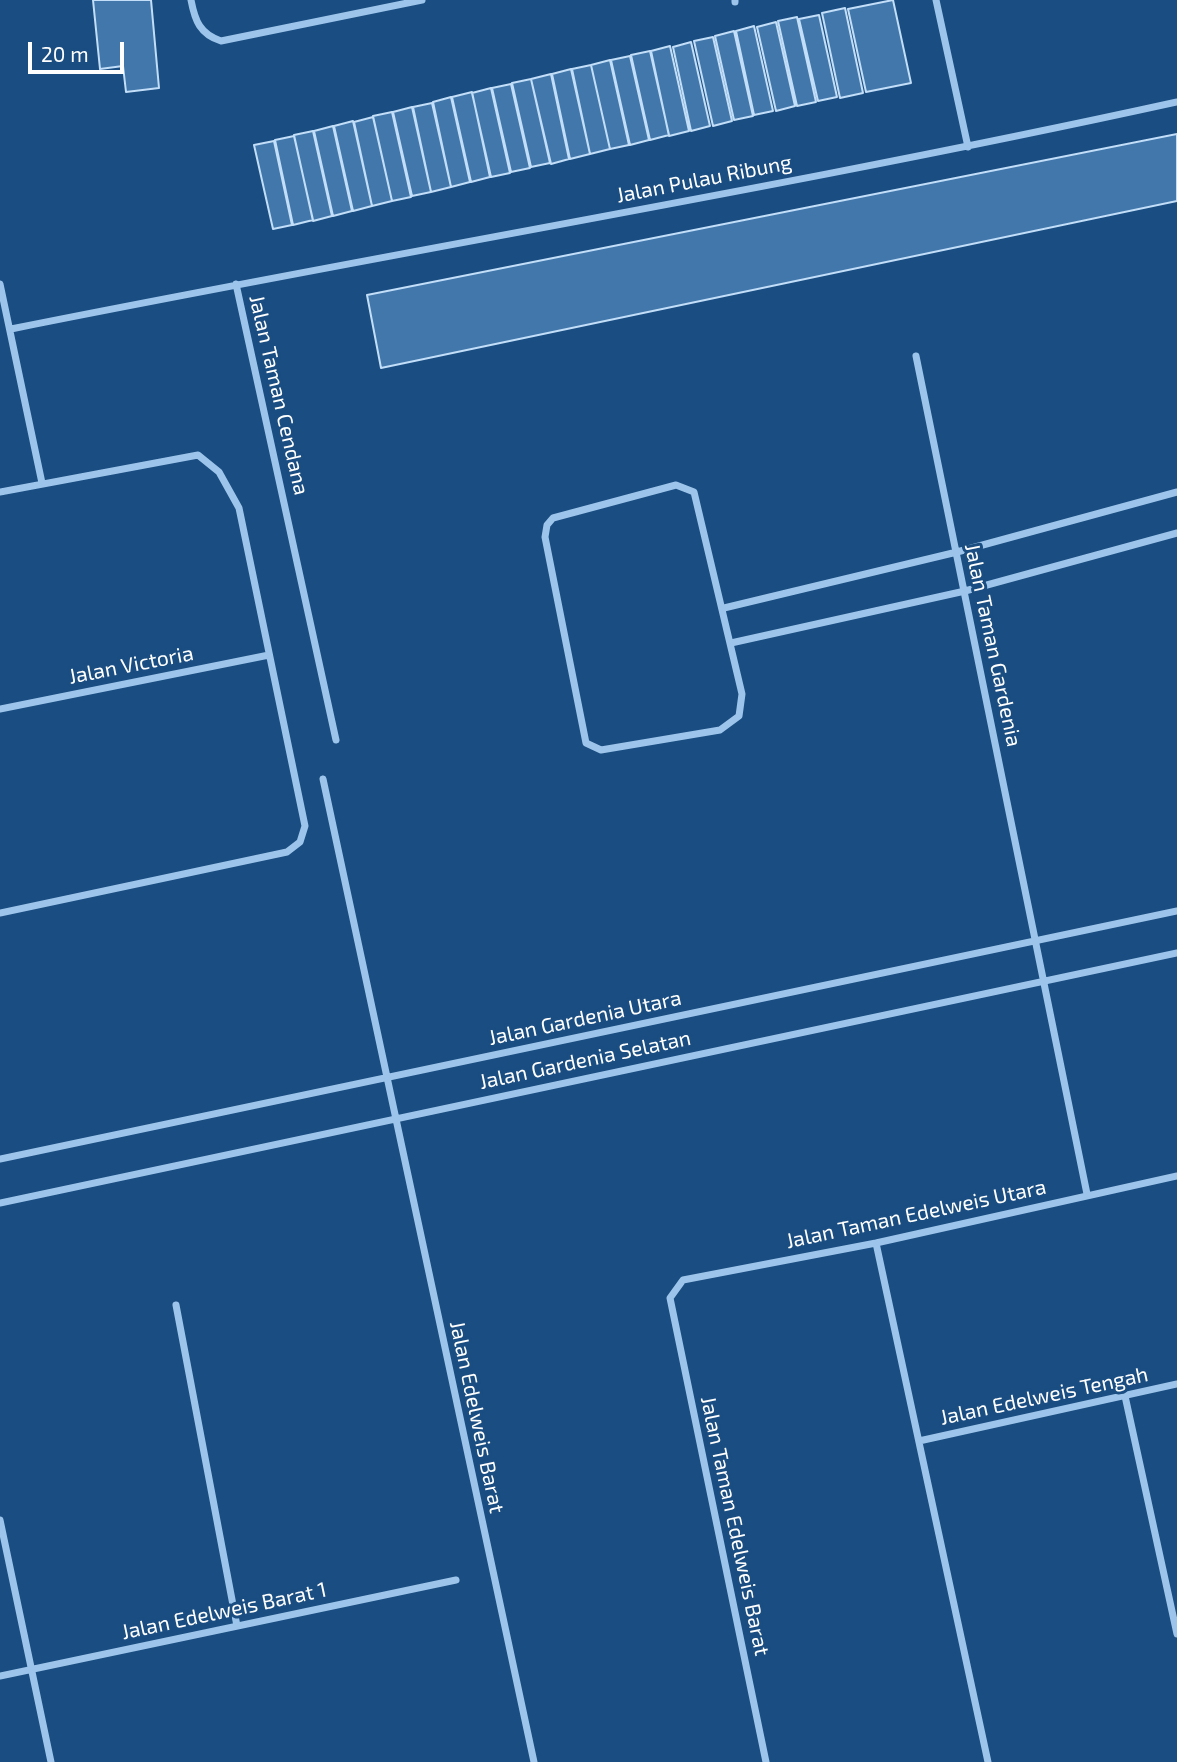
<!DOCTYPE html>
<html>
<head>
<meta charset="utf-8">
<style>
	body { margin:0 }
	#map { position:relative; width:1177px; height:1762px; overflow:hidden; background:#1a4d81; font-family:"Exo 2",sans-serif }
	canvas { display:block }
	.scale { position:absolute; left:28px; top:42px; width:96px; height:32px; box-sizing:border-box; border:4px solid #fff; border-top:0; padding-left:9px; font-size:21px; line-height:24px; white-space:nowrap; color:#fff; -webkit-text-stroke:5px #1a4d81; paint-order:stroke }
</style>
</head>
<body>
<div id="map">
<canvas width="1177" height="1762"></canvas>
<div class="scale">20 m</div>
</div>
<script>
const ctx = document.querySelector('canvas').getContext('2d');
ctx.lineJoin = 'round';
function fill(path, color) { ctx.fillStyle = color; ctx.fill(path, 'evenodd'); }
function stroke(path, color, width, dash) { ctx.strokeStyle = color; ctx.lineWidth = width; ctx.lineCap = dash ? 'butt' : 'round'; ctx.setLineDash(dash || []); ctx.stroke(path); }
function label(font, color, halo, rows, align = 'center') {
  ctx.font = font + ' "Exo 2",sans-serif'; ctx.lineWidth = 6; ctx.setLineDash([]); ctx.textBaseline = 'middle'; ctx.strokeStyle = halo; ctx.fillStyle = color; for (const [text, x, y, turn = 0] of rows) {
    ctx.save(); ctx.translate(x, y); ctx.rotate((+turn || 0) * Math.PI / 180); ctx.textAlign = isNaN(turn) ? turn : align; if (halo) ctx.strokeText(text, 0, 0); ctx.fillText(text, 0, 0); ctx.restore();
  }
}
const building = new Path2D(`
	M93,0H151L159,88L126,92L123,66L100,69Z
	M893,0L911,83L866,92L848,9Z
	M845,8L863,93L840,98L822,13Z
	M819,15L837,97L818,101L799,19Z
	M797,17L816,102L797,106L778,21Z
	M776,22L795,106L776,111L757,27Z
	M754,26L773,111L754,115L736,31Z
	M734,31L753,116L734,120L715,36Z
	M713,37L732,121L713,126L694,41Z
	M691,42L710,126L691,131L673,47Z
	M670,46L689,131L669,136L651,51Z
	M650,51L669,135L650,140L631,55Z
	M630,56L649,140L630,145L611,60Z
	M610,60L629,145L610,149L591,65Z
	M591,65L610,149L590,154L572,69Z
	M571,69L590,154L570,159L552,74Z
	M551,74L569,159L551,164L531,79Z
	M531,79L550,163L531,167L512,83Z
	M511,84L530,168L511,172L492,88Z
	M491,88L510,173L491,177L472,93Z
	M472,92L490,177L471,182L452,97Z
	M451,97L470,182L451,187L433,102Z
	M432,103L451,187L431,192L413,107Z
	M412,107L431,192L412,196L393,112Z
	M392,112L411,197L392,201L373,116Z
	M373,117L392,201L372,206L354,122Z
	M353,121L372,206L353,211L334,126Z
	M333,126L352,211L333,216L314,131Z
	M313,131L332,216L313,221L294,135Z
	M1177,134V201L381,368L367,295Z
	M294,136L313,220L293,225L275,140Z
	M274,141L292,225L273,229L254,145Z`);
fill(building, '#4277ab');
stroke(building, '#c2def8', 2);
stroke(new Path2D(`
	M191,0C195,21 200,34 221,41L422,0
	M735,0V2
	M936,0L968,147
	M0,284L42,483
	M236,284L336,740
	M11,329C399,251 790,187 1177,102
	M916,356L1087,1194
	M676,485L694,492L742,694L739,716L720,730L601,750L586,743L545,537L547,525L553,518Z
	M0,492L198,455L219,472L239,508L305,826L300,842L287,852L0,913
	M724,608L957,552L1177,492
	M731,643L965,591L1177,533
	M0,709L269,655
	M323,779L534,1762
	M0,1159L1177,911
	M0,1203L1177,953
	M876,1243L988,1762
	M176,1305L237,1626
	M1125,1396L1177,1634
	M919,1441L1177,1384
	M0,1520L51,1762
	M0,1676L456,1580
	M766,1762L670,1298L683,1280L876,1243L1177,1176`), '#9dc5eb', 7);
label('21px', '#fff', '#1a4d81', [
	["Jalan Pulau Ribung",704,179,-11],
	["Jalan Taman Cendana",279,395,77],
	["Jalan Taman Gardenia",993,645,78],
	["Jalan Victoria",131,665,-11],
	["Jalan Gardenia Utara",585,1018,-12],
	["Jalan Gardenia Selatan",585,1060,-12],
	["Jalan Taman Edelweis Utara",916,1214,-12],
	["Jalan Edelweis Tengah",1044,1396,-12],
	["Jalan Edelweis Barat",477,1417,78],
	["Jalan Taman Edelweis Barat",735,1526,78],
	["Jalan Edelweis Barat 1",224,1611,-12]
]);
</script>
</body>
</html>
